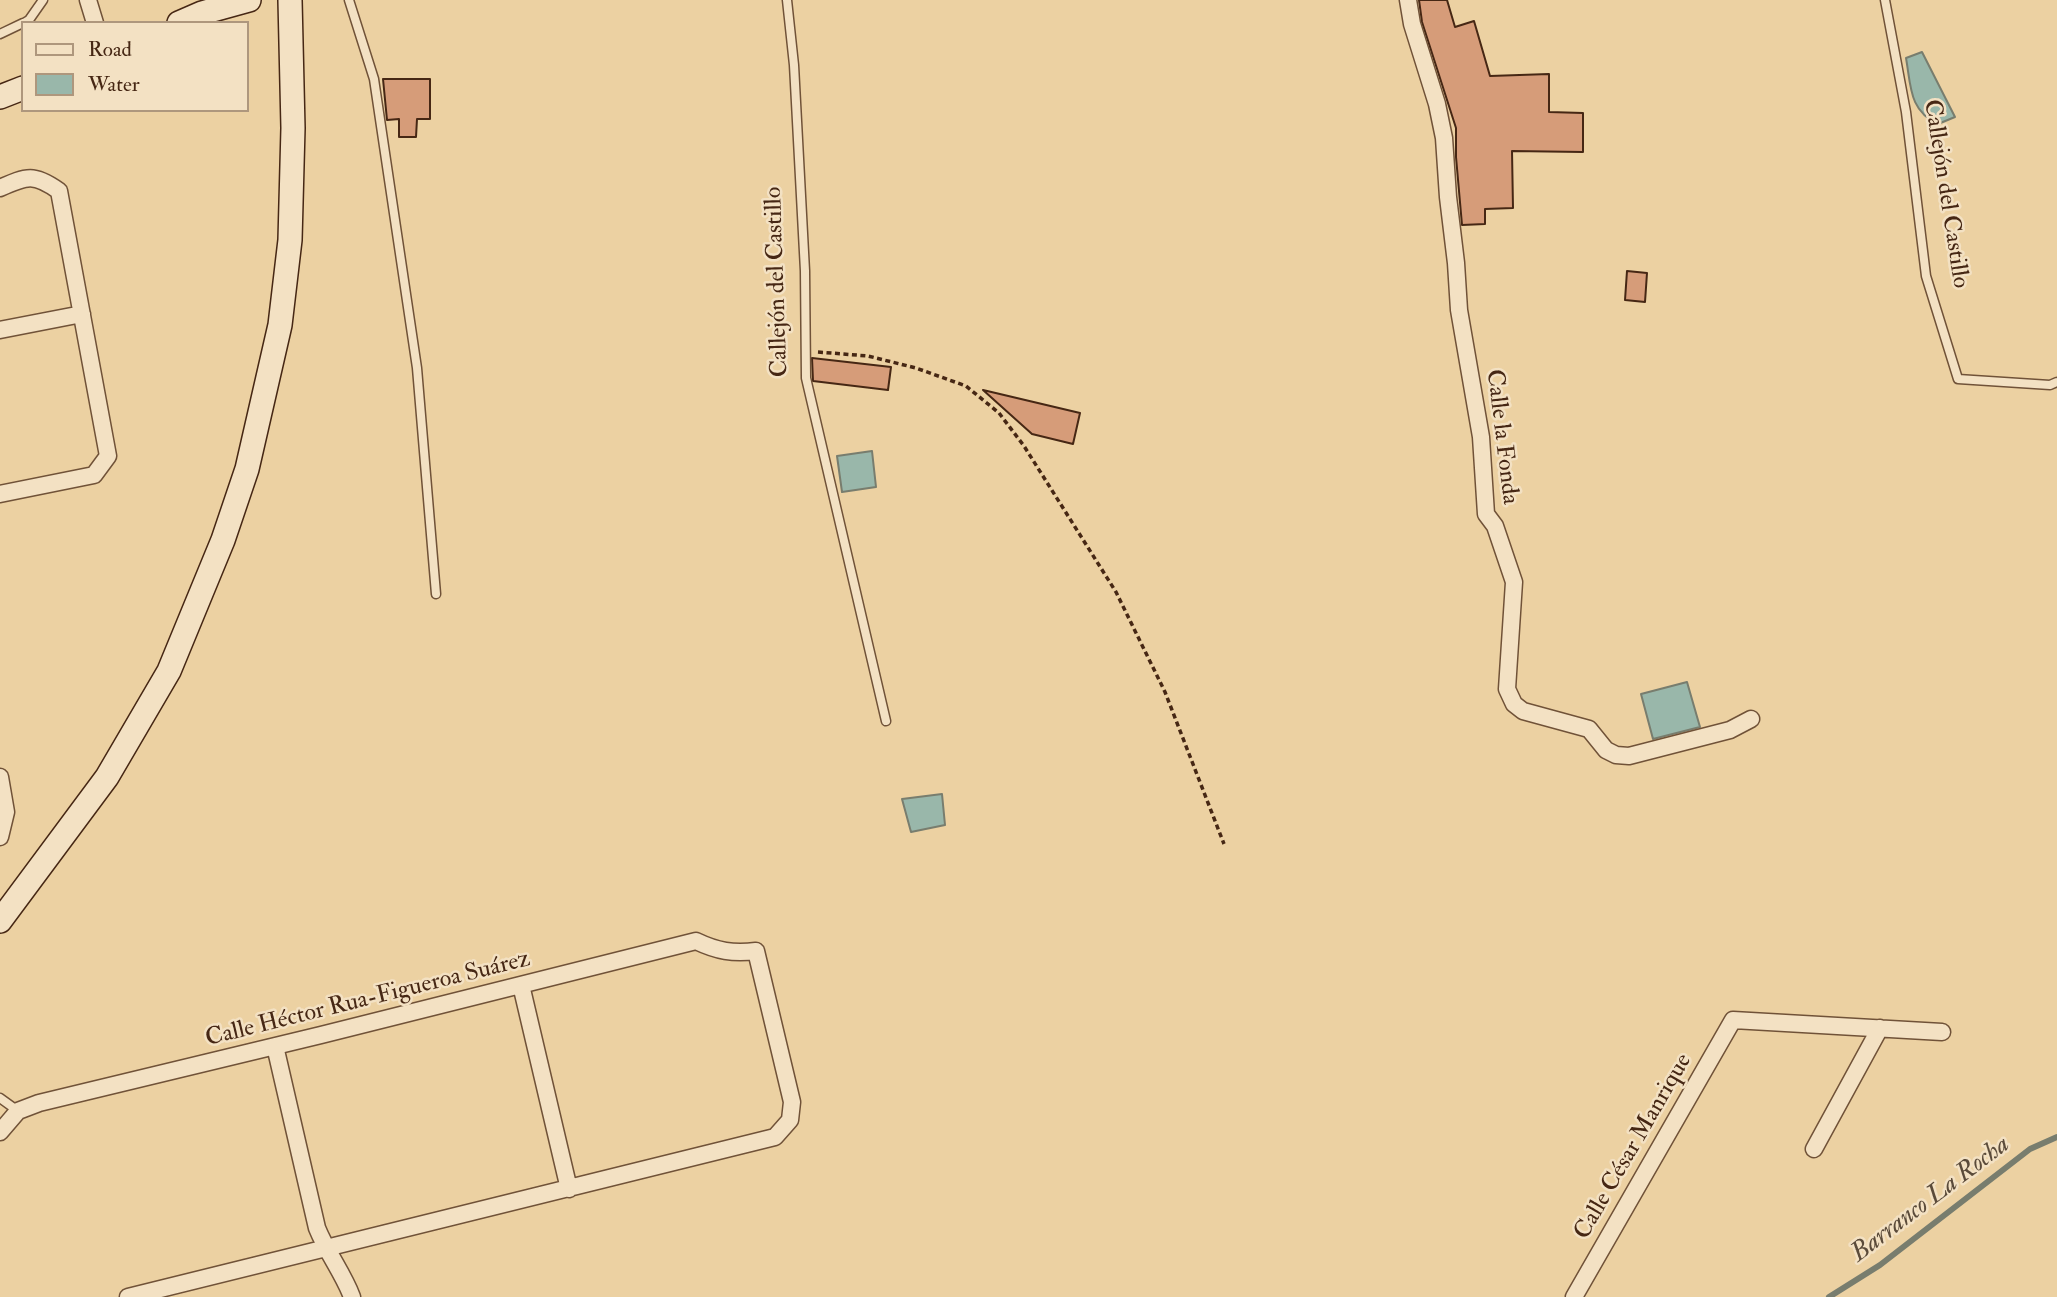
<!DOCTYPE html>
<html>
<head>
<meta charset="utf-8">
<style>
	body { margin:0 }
	#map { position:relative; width:2057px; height:1297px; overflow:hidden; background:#ecd1a2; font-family:"IM FELL Double Pica",serif }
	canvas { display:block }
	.legend { position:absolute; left:21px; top:21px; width:228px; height:91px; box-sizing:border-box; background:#f3e1c3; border:2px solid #ae977d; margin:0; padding:9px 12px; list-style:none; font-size:21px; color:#462714 }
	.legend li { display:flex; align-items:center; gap:14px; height:35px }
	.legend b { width:35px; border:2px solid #ae977d }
</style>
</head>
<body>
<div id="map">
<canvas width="2057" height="1297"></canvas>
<ul class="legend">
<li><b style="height:9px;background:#f3e1c3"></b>Road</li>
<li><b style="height:19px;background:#99b7aa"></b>Water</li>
</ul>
</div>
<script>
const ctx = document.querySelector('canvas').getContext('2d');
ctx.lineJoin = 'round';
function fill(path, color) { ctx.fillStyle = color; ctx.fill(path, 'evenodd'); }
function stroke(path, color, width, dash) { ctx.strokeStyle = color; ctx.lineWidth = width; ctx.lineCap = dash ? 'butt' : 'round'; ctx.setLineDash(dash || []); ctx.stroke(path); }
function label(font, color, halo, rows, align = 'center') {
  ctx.font = font + ' "IM FELL Double Pica",serif'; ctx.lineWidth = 5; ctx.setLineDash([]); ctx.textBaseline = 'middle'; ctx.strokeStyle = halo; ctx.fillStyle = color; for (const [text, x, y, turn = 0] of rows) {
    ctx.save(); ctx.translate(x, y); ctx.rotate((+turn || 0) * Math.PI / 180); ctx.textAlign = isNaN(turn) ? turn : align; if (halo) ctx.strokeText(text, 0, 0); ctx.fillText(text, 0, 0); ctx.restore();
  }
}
const water = new Path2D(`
	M1922,52L1955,117L1938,124C1909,111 1911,86 1906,58Z
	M872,451L876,487L842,492L837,456Z
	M1687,682L1700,727L1653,739L1641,694Z
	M942,794L945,825L911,832L902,799Z`);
fill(water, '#99b7aa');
stroke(water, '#787d6e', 2);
stroke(new Path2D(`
	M1829,1297L1880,1265L2030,1149L2057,1137`), '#787d6e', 6);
const building = new Path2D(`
	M1419,0H1447L1455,27L1474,21L1490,76L1549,74V112L1583,113V152L1512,151L1513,208L1485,209V224L1462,225L1456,157V128L1422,22Z
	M383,79H430V119H417L416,137H399V119L387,120Z
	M1627,271L1647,273L1645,302L1625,300Z
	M812,358L891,367L888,390L813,381Z
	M983,390L1080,413L1073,444L1032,434Z`);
fill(building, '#d69c79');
stroke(building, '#462714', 2);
const lane = new Path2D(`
	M349,0L374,79L417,368L436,594
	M787,0L794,65L805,271L806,378L886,721
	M1885,0L1906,112L1926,276L1958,379L2050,385L2057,382
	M24,23L29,20L43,0
	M0,34L23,23
	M0,1098L18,1111`);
const street = new Path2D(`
	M88,0L95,23
	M1408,0L1412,24L1437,104L1444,138L1448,197L1456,263L1459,310L1481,437L1486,514L1495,526L1514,582L1507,689L1514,704L1523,711L1589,729L1606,750L1616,755L1629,756L1730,730L1751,719
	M0,188C27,176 34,173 59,191L108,456L94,475L0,494
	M0,330L82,314
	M0,777L6,812L0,837
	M521,985L569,1189
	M275,1046L317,1228C327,1253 343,1273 352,1297
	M0,1132L18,1111L39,1103L321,1035L696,941C717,951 733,954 756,951L792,1102L790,1120L775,1137L128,1297
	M1814,1149L1880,1028
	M1574,1297L1733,1020L1942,1032`);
const secondary = new Path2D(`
	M179,23L202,13L249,0
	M0,97L23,88
	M0,921L107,777L169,671L223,540L247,469L280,325L290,240L293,128L290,0`);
stroke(lane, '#705238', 11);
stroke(street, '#705238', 19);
stroke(secondary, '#462714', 26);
stroke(new Path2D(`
	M818,352L868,356L916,368L966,386L999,413L1024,446L1116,592L1165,692L1224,844`), '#462714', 3.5, [5, 3.5]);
stroke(lane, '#f3e1c3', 8);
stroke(street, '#f3e1c3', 16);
stroke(secondary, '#f3e1c3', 23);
label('24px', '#462714', '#f3e1c3', [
	["Callejón del Castillo",1945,194,81],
	["Callejón del Castillo",778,282,-92],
	["Calle la Fonda",1501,437,83],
	["Calle Héctor Rua-Figueroa Suárez",368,1000,-14],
	["Calle César Manrique",1634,1147,-60]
]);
label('italic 26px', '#5b4b3a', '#f3e1c3', [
	["Barranco La Rocha",1931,1200,-37]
]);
</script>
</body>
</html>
